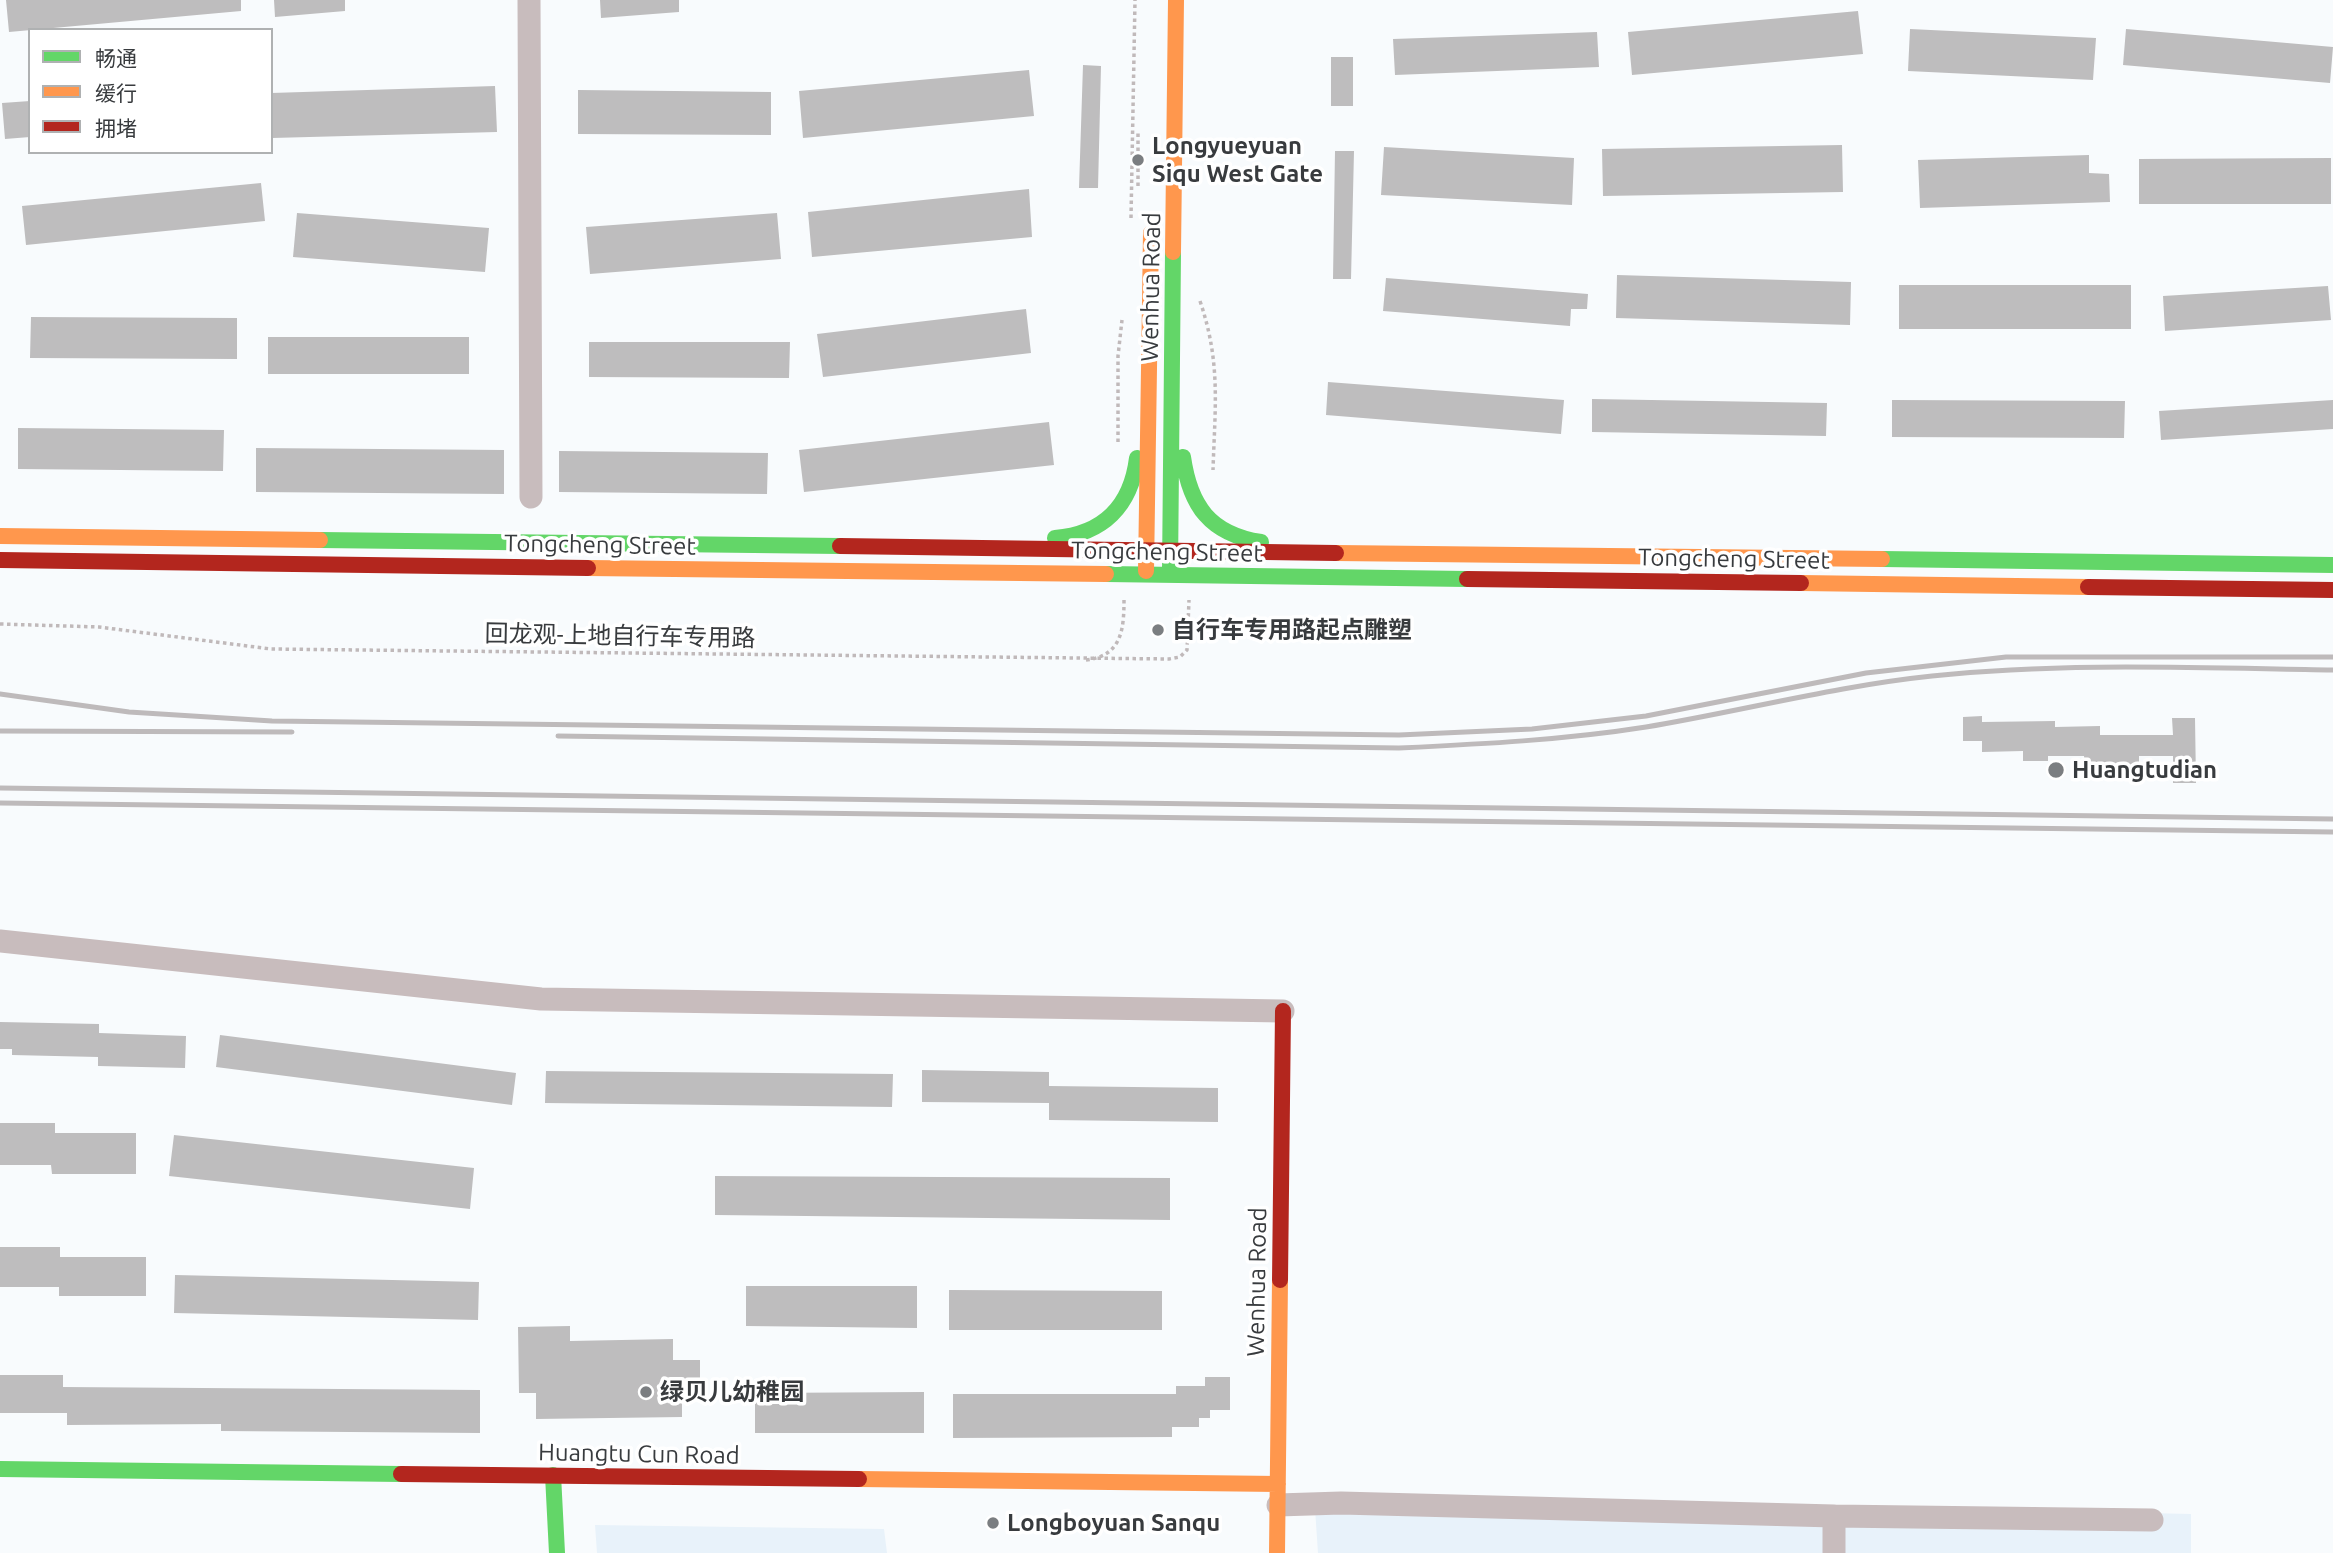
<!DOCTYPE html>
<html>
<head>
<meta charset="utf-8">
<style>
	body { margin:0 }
	#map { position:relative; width:2333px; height:1553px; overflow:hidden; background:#f8fbfd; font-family:Ubuntu,"Noto Sans SC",sans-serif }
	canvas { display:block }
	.legend { position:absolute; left:28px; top:28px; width:245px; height:126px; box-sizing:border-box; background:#fff; border:2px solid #afb1b2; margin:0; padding:9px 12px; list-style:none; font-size:21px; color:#383b3e }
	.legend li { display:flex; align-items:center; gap:14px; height:35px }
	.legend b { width:35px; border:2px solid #afb1b2 }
</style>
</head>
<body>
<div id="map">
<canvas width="2333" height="1553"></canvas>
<ul class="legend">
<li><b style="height:9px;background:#63d668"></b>畅通</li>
<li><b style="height:9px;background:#ff974d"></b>缓行</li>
<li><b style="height:9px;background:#b3261e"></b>拥堵</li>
</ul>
</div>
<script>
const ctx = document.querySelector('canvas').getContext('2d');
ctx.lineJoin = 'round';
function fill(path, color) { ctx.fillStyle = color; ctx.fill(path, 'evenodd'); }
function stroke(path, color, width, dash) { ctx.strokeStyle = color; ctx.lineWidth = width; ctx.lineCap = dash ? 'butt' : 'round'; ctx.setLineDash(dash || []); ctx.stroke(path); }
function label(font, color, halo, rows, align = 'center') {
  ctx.font = font + ' Ubuntu,"Noto Sans SC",sans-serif'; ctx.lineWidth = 7; ctx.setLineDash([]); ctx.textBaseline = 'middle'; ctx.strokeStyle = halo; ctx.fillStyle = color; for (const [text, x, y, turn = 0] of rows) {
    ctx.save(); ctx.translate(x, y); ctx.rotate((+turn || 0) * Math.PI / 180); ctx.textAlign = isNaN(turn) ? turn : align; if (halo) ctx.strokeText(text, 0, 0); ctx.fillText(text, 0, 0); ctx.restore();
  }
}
fill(new Path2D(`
	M1314,1494L2191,1514V1553H1318Z
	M595,1525L884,1529L887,1553H597Z`), '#e8f2fa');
fill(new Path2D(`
	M6,0H241V11L9,32Z
	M274,0H345V11L275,17Z
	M600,0H679V12L601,18Z
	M1858,11L1863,54L1632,75L1628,32Z
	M1910,29L2096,38L2093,80L1908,71Z
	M2126,29L2333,47L2330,83L2123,65Z
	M1597,32L1599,67L1395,75L1393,39Z
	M1331,57H1353V106H1331Z
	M1083,65L1101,66L1098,188H1079Z
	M1029,70L1034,116L803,138L799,91Z
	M495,86L497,132L272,138L271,93Z
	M578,90L771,92V135L578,134Z
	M30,101V137L5,139L2,103Z
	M1842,145L1843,192L1603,196L1602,149Z
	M1384,147L1574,158L1572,205L1381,195Z
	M1335,151H1354L1351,279H1333Z
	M2089,155V173L2109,174L2110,202L1920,208L1918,160Z
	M2331,158V204H2139V159Z
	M261,183L265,221L26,245L22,206Z
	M1029,189L1032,237L812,257L808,212Z
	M297,213L489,228L485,272L293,257Z
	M777,213L781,259L590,274L586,227Z
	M1617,275L1851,282L1850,325L1616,318Z
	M1386,278L1588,294L1587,309H1571L1570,326L1383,311Z
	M1899,285H2131V329H1899Z
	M2328,286L2331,320L2165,331L2163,296Z
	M1026,309L1031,353L823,377L817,334Z
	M31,317L237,318V359L30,358Z
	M268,337H469V374H268Z
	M589,342H790L789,378L589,377Z
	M1328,382L1564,400L1561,434L1326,415Z
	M1592,399L1827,403L1826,436L1592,432Z
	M1892,400L2125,401L2124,438L1892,437Z
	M2333,400V429L2161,440L2159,411Z
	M1049,422L1054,465L804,492L799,450Z
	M18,428L224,430L223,471L18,469Z
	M256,448L504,450V494L256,492Z
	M559,451L768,453L767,494L559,492Z
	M1982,716V722L2055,721V727L2100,726V735H2173L2172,718H2195L2196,783H2173V756H2139V778H2122V769L2085,770L2084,756H2048V761H2023V751L1982,752V741H1963V717Z
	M0,1022L99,1024V1033L186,1036L185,1068L98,1066V1057L12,1055V1049H0Z
	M220,1035L516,1073L512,1105L216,1067Z
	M922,1070L1049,1072V1086L1218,1088V1122L1049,1120V1103L922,1102Z
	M546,1071L893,1074L892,1107L545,1103Z
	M0,1123H55V1133H136V1174H52L51,1165H0Z
	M174,1135L474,1168L470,1209L169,1176Z
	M715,1176L1170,1178V1220L715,1215Z
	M0,1247H60V1257H146V1296H59V1287H0Z
	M175,1275L479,1282L478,1320L174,1313Z
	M746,1286H917V1328L746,1326Z
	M949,1290L1162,1291V1330H949Z
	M570,1326V1341L673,1339V1360H700V1393H682V1417L536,1419V1393H519L518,1327Z
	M0,1375H63V1387L480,1390V1433L221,1431V1424L67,1425V1413H0Z
	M1205,1377H1230V1410H1210V1418H1199V1427H1172V1437L953,1438V1394H1176V1386H1205Z
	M924,1392V1433H755V1393Z`), '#bebdbe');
stroke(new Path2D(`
	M1138,186V130
	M1131,218L1135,0
	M1200,301C1221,363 1215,406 1213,470
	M1118,442V356L1122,320
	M0,624L99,627L271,649L1169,659L1180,657L1187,650L1189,600
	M1086,660C1121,656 1124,631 1124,600`), '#c0b9ba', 3.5, [3.5, 3.5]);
stroke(new Path2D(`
	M529,0L531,497
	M0,941L541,999L1283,1011
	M1278,1505L1341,1503L1834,1516V1553
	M1834,1516L2152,1520`), '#c8bcbd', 23);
stroke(new Path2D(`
	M1183,457C1190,506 1210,534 1261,542
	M1055,538C1103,534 1131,506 1137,458
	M320,540L840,546
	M1882,559L2333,565
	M1170,572L1173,252
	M1106,574L1467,579
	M0,1469L401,1474
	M553,1475L557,1553`), '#63d668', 16);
stroke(new Path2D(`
	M1173,252L1176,0
	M0,536L320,540
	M1336,553L1882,559
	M588,568L1106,574
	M1146,571L1151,233
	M1801,583L2088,587
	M859,1479L1278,1484
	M1277,1553L1280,1280`), '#ff974d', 16);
stroke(new Path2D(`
	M840,546L1336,553
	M0,560L588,568
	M1467,579L1801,583
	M2088,587L2333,590
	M1280,1280L1283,1011
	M401,1474L859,1479`), '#b3261e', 16);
stroke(new Path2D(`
	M0,694L129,712L272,721L1399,735L1532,729L1646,716L1866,673L2006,657H2333
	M0,731L292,732
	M558,736L1399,748C1482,744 1564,740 1646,727C1742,711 1836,686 1932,676C2065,662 2199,668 2333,670
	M0,788L2333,819
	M0,803L2333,832`), '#bebabb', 5);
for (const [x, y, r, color] of [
	[1138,160,7,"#7b7e81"],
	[1158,630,7,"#7b7e81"],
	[2056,770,9,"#7b7e81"],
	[646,1392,7,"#7b7e81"],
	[993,1523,7,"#7b7e81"]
]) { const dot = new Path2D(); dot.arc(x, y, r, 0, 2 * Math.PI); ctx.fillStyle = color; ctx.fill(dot); stroke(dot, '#fff', 2.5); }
label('bold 24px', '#383b3e', '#fff', [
	["Longyueyuan",1152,146],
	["Siqu West Gate",1152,174],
	["自行车专用路起点雕塑",1172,630],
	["Huangtudian",2072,770],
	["绿贝儿幼稚园",660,1392],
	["Longboyuan Sanqu",1007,1523]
], 'left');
label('24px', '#383b3e', '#fff', [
	["Wenhua Road",1151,287,-89],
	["Tongcheng Street",600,545,1],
	["Tongcheng Street",1167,552,1],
	["Tongcheng Street",1734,559,1],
	["回龙观-上地自行车专用路",620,636,1],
	["Wenhua Road",1257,1282,-89],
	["Huangtu Cun Road",639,1454,1]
]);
</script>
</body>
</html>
